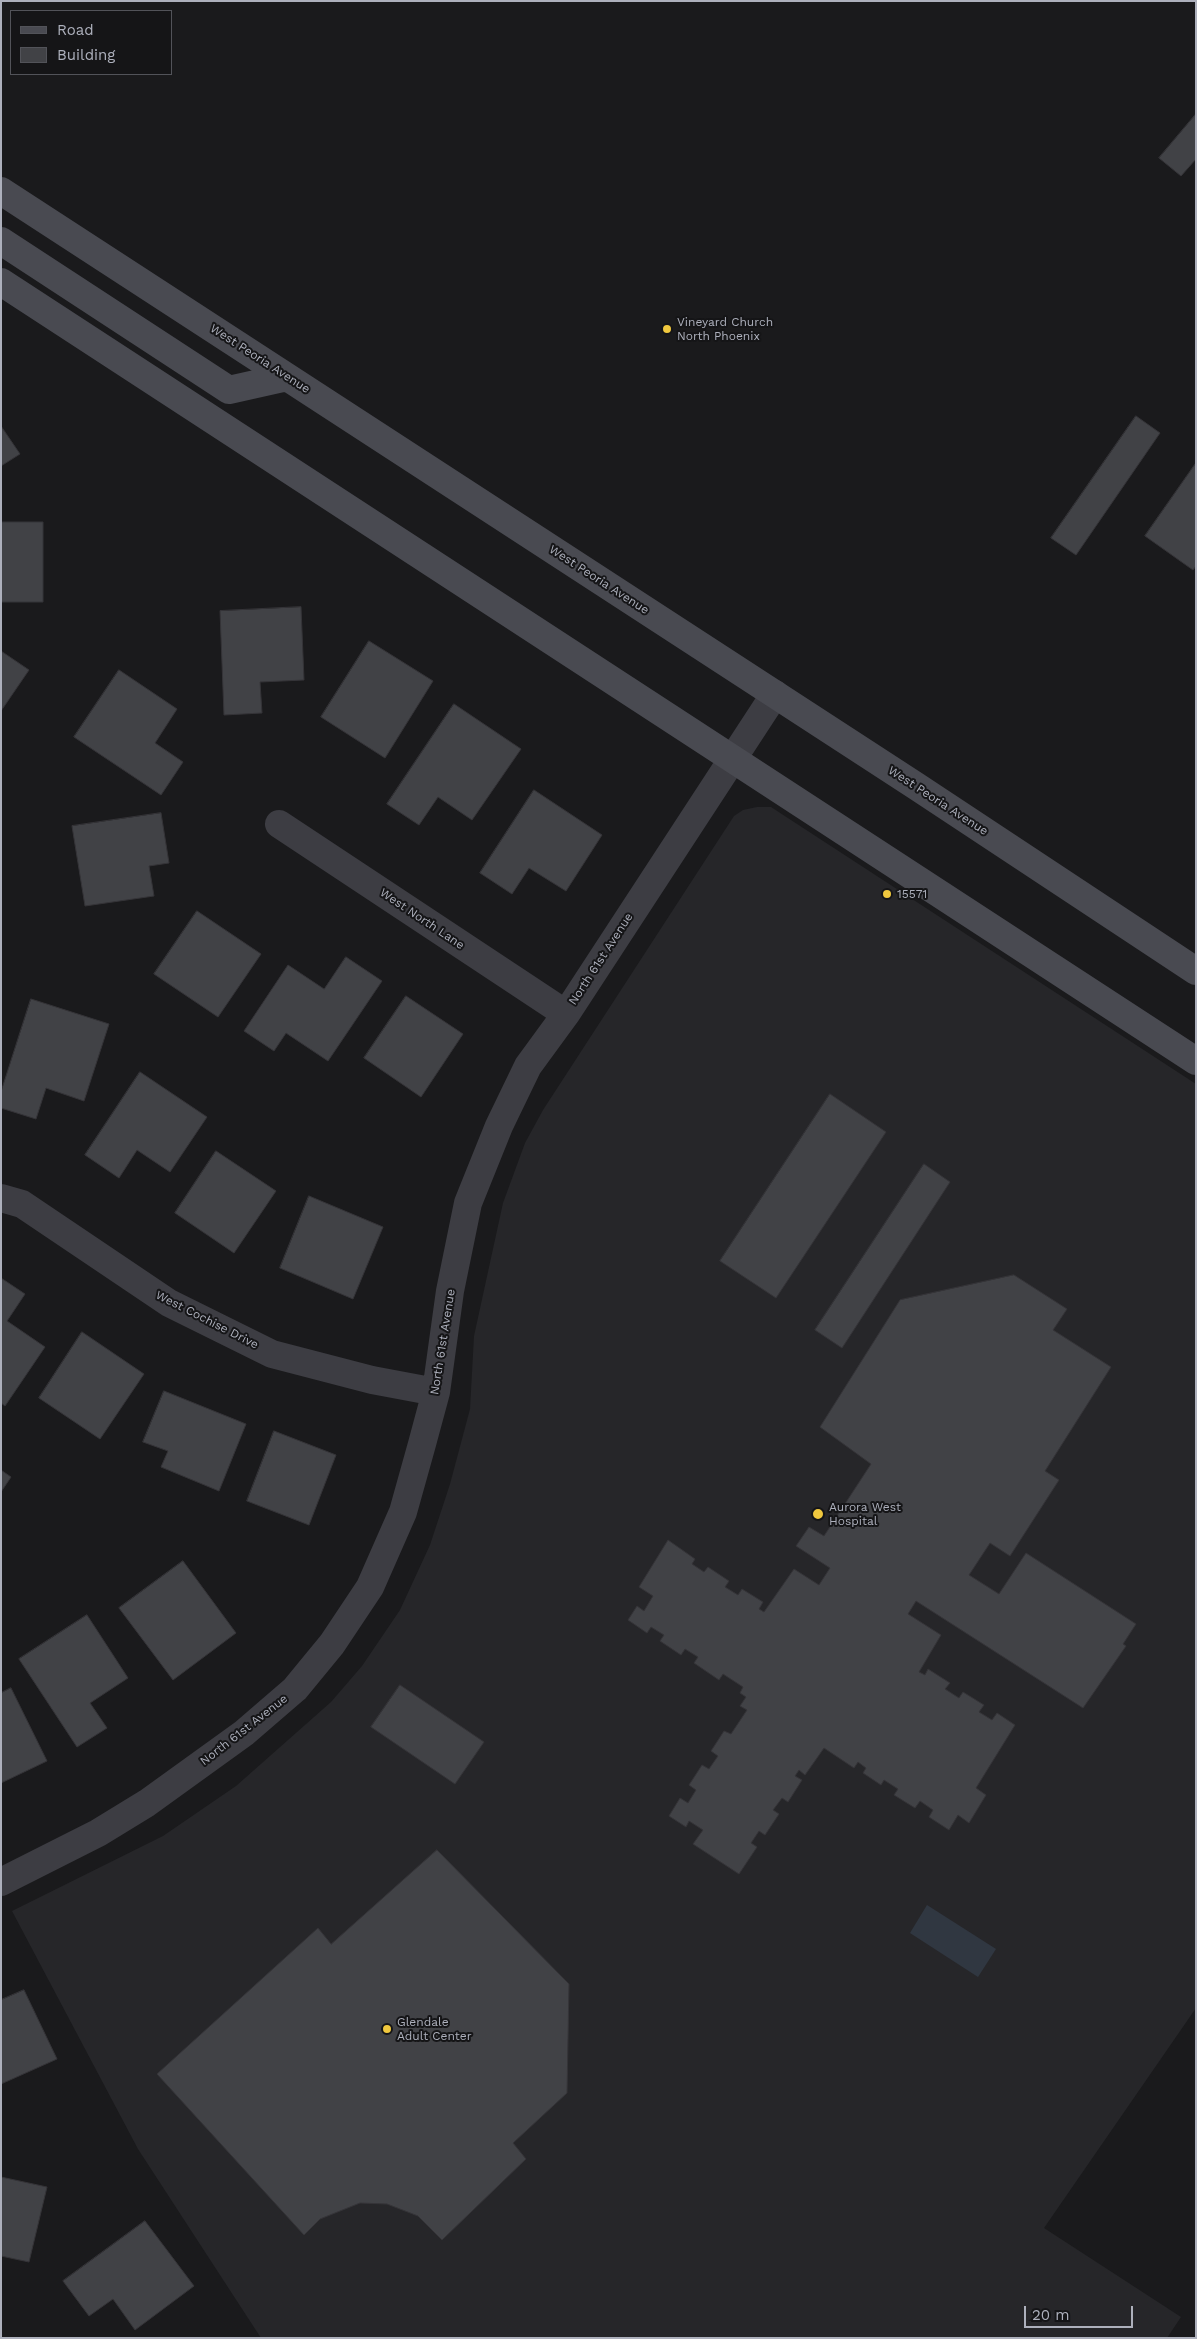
<!DOCTYPE html>
<html>
<head>
<meta charset="utf-8">
<style>
	body { margin:0 }
	#map { position:relative; width:1197px; height:2339px; overflow:hidden; background:#1a1a1c; font-family:"Work Sans",sans-serif }
	canvas { display:block }
	.frame { position:absolute; inset:0; border:2px solid #adb0bc; pointer-events:none }
	.legend { position:absolute; left:10px; top:10px; width:162px; height:65px; box-sizing:border-box; background:#151517; border:1px solid #525359; margin:0; padding:6px 9px; list-style:none; font-size:15px; color:#adb0bc }
	.legend li { display:flex; align-items:center; gap:10px; height:25px }
	.legend b { width:25px; border:1px solid #525359 }
	.scale { position:absolute; left:1024px; top:2306px; width:109px; height:22px; box-sizing:border-box; border:2px solid #adb0bc; border-top:0; padding-left:6px; font-size:15px; line-height:18px; white-space:nowrap; color:#adb0bc; -webkit-text-stroke:4px #151517; paint-order:stroke }
</style>
</head>
<body>
<div id="map">
<canvas width="1197" height="2339"></canvas>
<div class="frame"></div>
<ul class="legend">
<li><b style="height:6px;background:#494a51"></b>Road</li>
<li><b style="height:14px;background:#414246"></b>Building</li>
</ul>
<div class="scale">20 m</div>
</div>
<script>
const ctx = document.querySelector('canvas').getContext('2d');
ctx.lineJoin = 'round';
function fill(path, color) { ctx.fillStyle = color; ctx.fill(path, 'evenodd'); }
function stroke(path, color, width, dash) { ctx.strokeStyle = color; ctx.lineWidth = width; ctx.lineCap = dash ? 'butt' : 'round'; ctx.setLineDash(dash || []); ctx.stroke(path); }
function label(font, color, halo, rows, align = 'center') {
  ctx.font = font + ' "Work Sans",sans-serif'; ctx.lineWidth = 4; ctx.setLineDash([]); ctx.textBaseline = 'middle'; ctx.strokeStyle = halo; ctx.fillStyle = color; for (const [text, x, y, turn = 0] of rows) {
    ctx.save(); ctx.translate(x, y); ctx.rotate((+turn || 0) * Math.PI / 180); ctx.textAlign = isNaN(turn) ? turn : align; if (halo) ctx.strokeText(text, 0, 0); ctx.fillText(text, 0, 0); ctx.restore();
  }
}
fill(new Path2D(`
	M757,807H771L1196,1084V2008L1044,2228L1181,2317L1167,2338H261L138,2149L12,1911L163,1836L236,1786L331,1702L362,1666L400,1610L430,1545L450,1484L470,1409L474,1336L503,1203L525,1143L543,1110L734,816L743,810Z`), '#262629');
fill(new Path2D(`
	M927,1905L996,1949L978,1977L910,1933Z`), '#303741');
const building = new Path2D(`
	M1196,114V159L1181,176L1159,158Z
	M1136,416L1160,433L1076,555L1051,538Z
	M1,426L20,454L1,466Z
	M1196,463V566L1193,570L1145,536Z
	M1,522H43V602H1Z
	M301,607L304,680L260,682L262,713L224,715L220,611Z
	M369,641L433,681L385,758L321,717Z
	M1,651L29,670L1,711Z
	M119,670L177,709L155,743L183,762L161,795L74,737Z
	M454,704L521,749L472,820L438,797L419,825L387,804Z
	M534,790L602,835L566,891L529,868L512,894L480,873Z
	M161,813L169,863L149,866L154,896L85,906L72,826Z
	M197,911L261,954L218,1017L154,974Z
	M346,957L382,981L328,1061L286,1033L274,1051L244,1031L288,965L324,989Z
	M406,996L463,1034L421,1097L364,1058Z
	M31,999L109,1024L84,1101L46,1088L36,1119L1,1108V1092Z
	M140,1072L207,1117L170,1172L137,1150L119,1178L85,1155Z
	M830,1094L886,1132L776,1298L720,1261Z
	M216,1151L276,1191L234,1253L175,1213Z
	M924,1164L950,1182L842,1348L815,1330Z
	M309,1196L383,1227L353,1299L280,1268Z
	M1014,1275L1067,1309L1053,1330L1111,1367L1045,1471L1059,1480L1010,1556L990,1543L969,1575L999,1594L1026,1553L1136,1624L1123,1644L1126,1646L1083,1708L916,1601L908,1614L941,1635L919,1672L925,1675L928,1669L950,1683L945,1689L959,1698L963,1692L984,1705L979,1712L992,1720L997,1713L1015,1725L976,1788L986,1795L969,1823L958,1815L949,1830L929,1817L933,1810L920,1801L915,1808L894,1795L898,1789L884,1780L881,1785L863,1773L866,1768L858,1762L854,1768L824,1748L805,1775L799,1770L795,1776L802,1780L788,1802L782,1798L773,1810L779,1814L765,1835L759,1831L751,1843L757,1847L739,1874L693,1844L703,1830L689,1821L686,1827L669,1816L680,1798L688,1803L696,1790L689,1785L702,1765L709,1769L718,1756L711,1751L724,1731L731,1734L747,1710L740,1706L746,1697L740,1693L743,1687L723,1674L719,1680L694,1663L698,1657L685,1649L681,1655L660,1641L664,1635L651,1627L647,1633L628,1620L637,1606L644,1611L653,1596L639,1587L668,1540L695,1559L692,1564L704,1572L708,1567L729,1581L725,1587L738,1595L742,1589L763,1602L759,1609L764,1612L794,1569L819,1585L830,1568L796,1546L809,1527L824,1536L871,1464L820,1427L900,1300Z
	M1,1278L25,1294L7,1321L45,1347L5,1406L1,1403Z
	M82,1332L144,1374L100,1439L39,1398Z
	M164,1391L246,1424L219,1491L161,1467L168,1451L143,1442Z
	M274,1431L336,1455L309,1525L247,1501Z
	M1,1470L11,1477L1,1492Z
	M183,1561L236,1633L173,1680L119,1608Z
	M87,1615L128,1678L90,1703L107,1728L77,1747L19,1659Z
	M400,1685L484,1742L455,1784L371,1727Z
	M11,1688L47,1761L1,1783V1693Z
	M437,1850L569,1984L567,2093L513,2143L526,2159L442,2240L418,2216L387,2204L360,2203L320,2219L304,2235L157,2074L318,1928L331,1944Z
	M24,1990L57,2059L1,2084V2000Z
	M1,2177L47,2187L29,2262L1,2256Z
	M145,2221L194,2286L135,2330L113,2299L89,2316L63,2281Z`);
fill(building, '#414246');
stroke(building, '#353438', 1);
stroke(new Path2D(`
	M279,824L566,1014
	M1,1198L22,1204L169,1303L272,1354L372,1380L436,1392
	M1,1882L98,1833L147,1803L244,1733L295,1689L332,1644L370,1587L403,1512L422,1444L436,1392L450,1291L468,1203L499,1126L528,1066L566,1014L775,694`), '#3d3d43', 28);
stroke(new Path2D(`
	M1,191L916,786L1196,971
	M1,241L229,390L287,377
	M1,282L1196,1061`), '#494a51', 28);
for (const [x, y, r, color] of [
	[667,329,5,"#f0c83e"],
	[887,894,5,"#f0c83e"],
	[818,1514,6,"#f0c83e"],
	[387,2029,5,"#f0c83e"]
]) { const dot = new Path2D(); dot.arc(x, y, r, 0, 2 * Math.PI); ctx.fillStyle = color; ctx.fill(dot); stroke(dot, '#151517', 2); }
label('12px', '#adb0bc', '#151517', [
	["Vineyard Church",677,322],
	["North Phoenix",677,336],
	["15571",897,894],
	["Aurora West",829,1507],
	["Hospital",829,1521],
	["Glendale",397,2022],
	["Adult Center",397,2036]
], 'left');
label('12px', '#adb0bc', '#151517', [
	["West Peoria Avenue",260,359,33],
	["West Peoria Avenue",599,580,33],
	["West Peoria Avenue",938,801,33],
	["West North Lane",422,919,34],
	["North 61st Avenue",601,959,-57],
	["West Cochise Drive",207,1320,27],
	["North 61st Avenue",443,1342,-81],
	["North 61st Avenue",244,1730,-38]
]);
</script>
</body>
</html>
